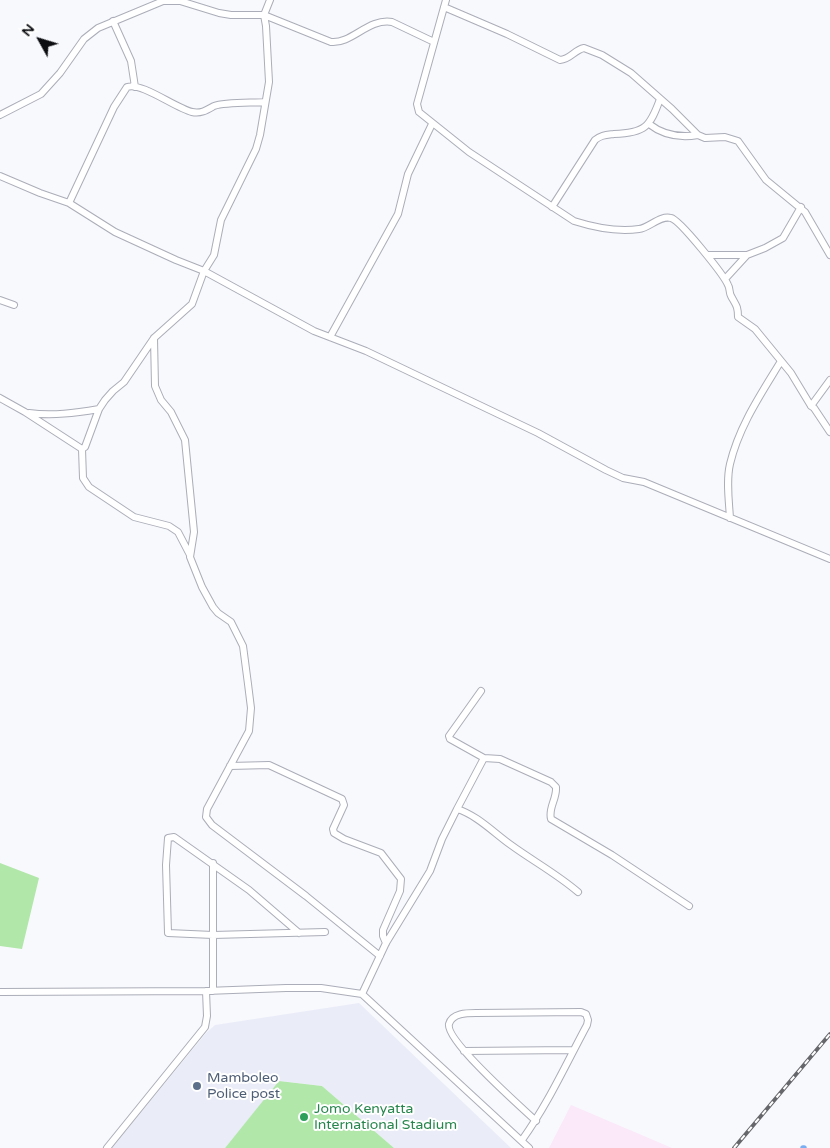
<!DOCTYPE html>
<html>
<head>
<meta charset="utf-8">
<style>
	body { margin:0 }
	#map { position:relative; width:830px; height:1148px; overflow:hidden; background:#f8f9fd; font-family:"Varela Round",sans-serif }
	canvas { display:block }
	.north { position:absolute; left:15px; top:15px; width:50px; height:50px; -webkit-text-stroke:4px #fff; paint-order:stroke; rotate:309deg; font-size:14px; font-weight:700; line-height:20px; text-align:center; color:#0d0e12 }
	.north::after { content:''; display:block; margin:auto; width:18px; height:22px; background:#0d0e12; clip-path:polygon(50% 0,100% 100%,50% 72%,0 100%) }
</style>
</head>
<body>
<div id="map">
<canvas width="830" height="1148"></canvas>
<div class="north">N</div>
</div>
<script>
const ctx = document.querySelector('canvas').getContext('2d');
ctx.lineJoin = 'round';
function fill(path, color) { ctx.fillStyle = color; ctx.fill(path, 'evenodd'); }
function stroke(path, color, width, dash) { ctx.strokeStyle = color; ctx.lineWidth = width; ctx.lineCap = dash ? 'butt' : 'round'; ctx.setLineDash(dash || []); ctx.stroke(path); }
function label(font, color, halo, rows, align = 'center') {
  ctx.font = font + ' "Varela Round",sans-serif'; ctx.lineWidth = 4; ctx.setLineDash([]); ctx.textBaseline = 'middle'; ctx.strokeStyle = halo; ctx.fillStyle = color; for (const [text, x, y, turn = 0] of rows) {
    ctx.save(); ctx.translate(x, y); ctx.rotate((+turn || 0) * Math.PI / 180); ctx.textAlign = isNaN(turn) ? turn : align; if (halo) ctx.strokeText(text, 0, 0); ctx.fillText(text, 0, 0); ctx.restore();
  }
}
fill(new Path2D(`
	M359,1003L511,1148H394L322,1086L280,1081L225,1148H112L206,1033L215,1025Z`), '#eaecf8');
fill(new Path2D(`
	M571,1105L672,1148H549Z`), '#fbe8f9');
fill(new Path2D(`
	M0,863L39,878L22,949L0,946Z
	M279,1081L322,1086L394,1148H225Z`), '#b1e7a9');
stroke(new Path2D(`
	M803,1148H804`), '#79aff2', 5.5);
const minor = new Path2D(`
	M446,0L417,104L419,112L469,152L574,221C593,227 618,232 639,229C649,228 660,215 671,218C680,220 724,275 728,285C730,288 729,292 731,296C736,305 738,306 738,317L755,329L791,373L811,406L814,408L830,432
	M444,7L507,34L560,60C571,59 574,50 584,48L602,55L631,73L672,109L698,135L705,138L725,137L738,141L766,180L805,212L830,255
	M113,21L131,61L135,87
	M0,115L41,94L60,73L84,39L98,28L163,1H180L219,13L231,15H264L331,42C352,44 368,18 392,22L434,42
	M649,124C663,135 680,138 698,135
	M0,176L40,193L69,203L115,232L176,260L204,271L314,331L366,351L538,433L606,470L623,478L644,482L830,559
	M69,203L114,107L127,87C142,82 175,108 192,112C201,114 207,110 214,106C225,102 252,103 265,102
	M552,207L595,140C601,135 606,135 614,134C645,133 650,127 660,99
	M707,255H747
	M725,279L747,255L765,248L783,238L801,207
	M0,300L14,305
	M330,337L398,214L408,174L432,124
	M154,338L155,386L161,400L171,412L185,440L194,532L190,557L202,587L213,607L218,613L231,622L243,646L248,684L251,708L249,731L207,809L206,817L212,825L306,896L380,956
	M0,398L25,412L82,449L85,447L99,409L105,400L113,391L124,382L154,338L192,304L204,271L214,255L221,220L256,149L260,135L269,82L266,26L264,15L270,0
	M811,406L830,380
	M29,413C53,416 75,413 99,409
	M82,449L83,478L89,487L134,517L169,526L178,532L190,555
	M730,518C729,501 726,481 730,464C739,426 761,394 781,361
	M481,691L449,736L450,739L484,758L500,759L551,782L556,787C557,799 548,808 551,819L612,855L689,906
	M230,766L269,765L342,799L344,805L333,829L334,833L344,839L381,853L401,879L400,891L383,930V936L386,943
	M457,809L484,758
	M213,863V991
	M299,933L249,890L174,837L168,838L166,865L168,933L213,935L325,932
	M0,992L206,991L286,988H321L362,994L529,1148
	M362,994L386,943L430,871L442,839L457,809C477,815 494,833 511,845C533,861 557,874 578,892
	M464,1051L573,1050
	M522,1140C548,1104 566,1064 587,1025L588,1020L586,1014L581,1012L476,1013C467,1013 452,1013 449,1024C445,1040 521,1107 536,1121
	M107,1148L205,1027L207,1016L206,991`);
stroke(minor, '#abadb8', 8);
stroke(minor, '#fff', 6);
const rail = new Path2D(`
	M734,1148L830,1034`);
stroke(rail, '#66676b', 4);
stroke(rail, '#fff', 2, [5.5]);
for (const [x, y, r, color] of [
	[197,1086,5,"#5c6f8a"],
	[304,1117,5,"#2e9e5b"]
]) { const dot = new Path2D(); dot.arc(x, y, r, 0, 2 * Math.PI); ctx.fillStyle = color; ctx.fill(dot); stroke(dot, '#fff', 2); }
label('14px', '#4e5e75', '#fff', [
	["Mamboleo",207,1078],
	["Police post",207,1094]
], 'left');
label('14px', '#27864d', '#fff', [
	["Jomo Kenyatta",314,1109],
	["International Stadium",314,1125]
], 'left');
</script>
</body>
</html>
